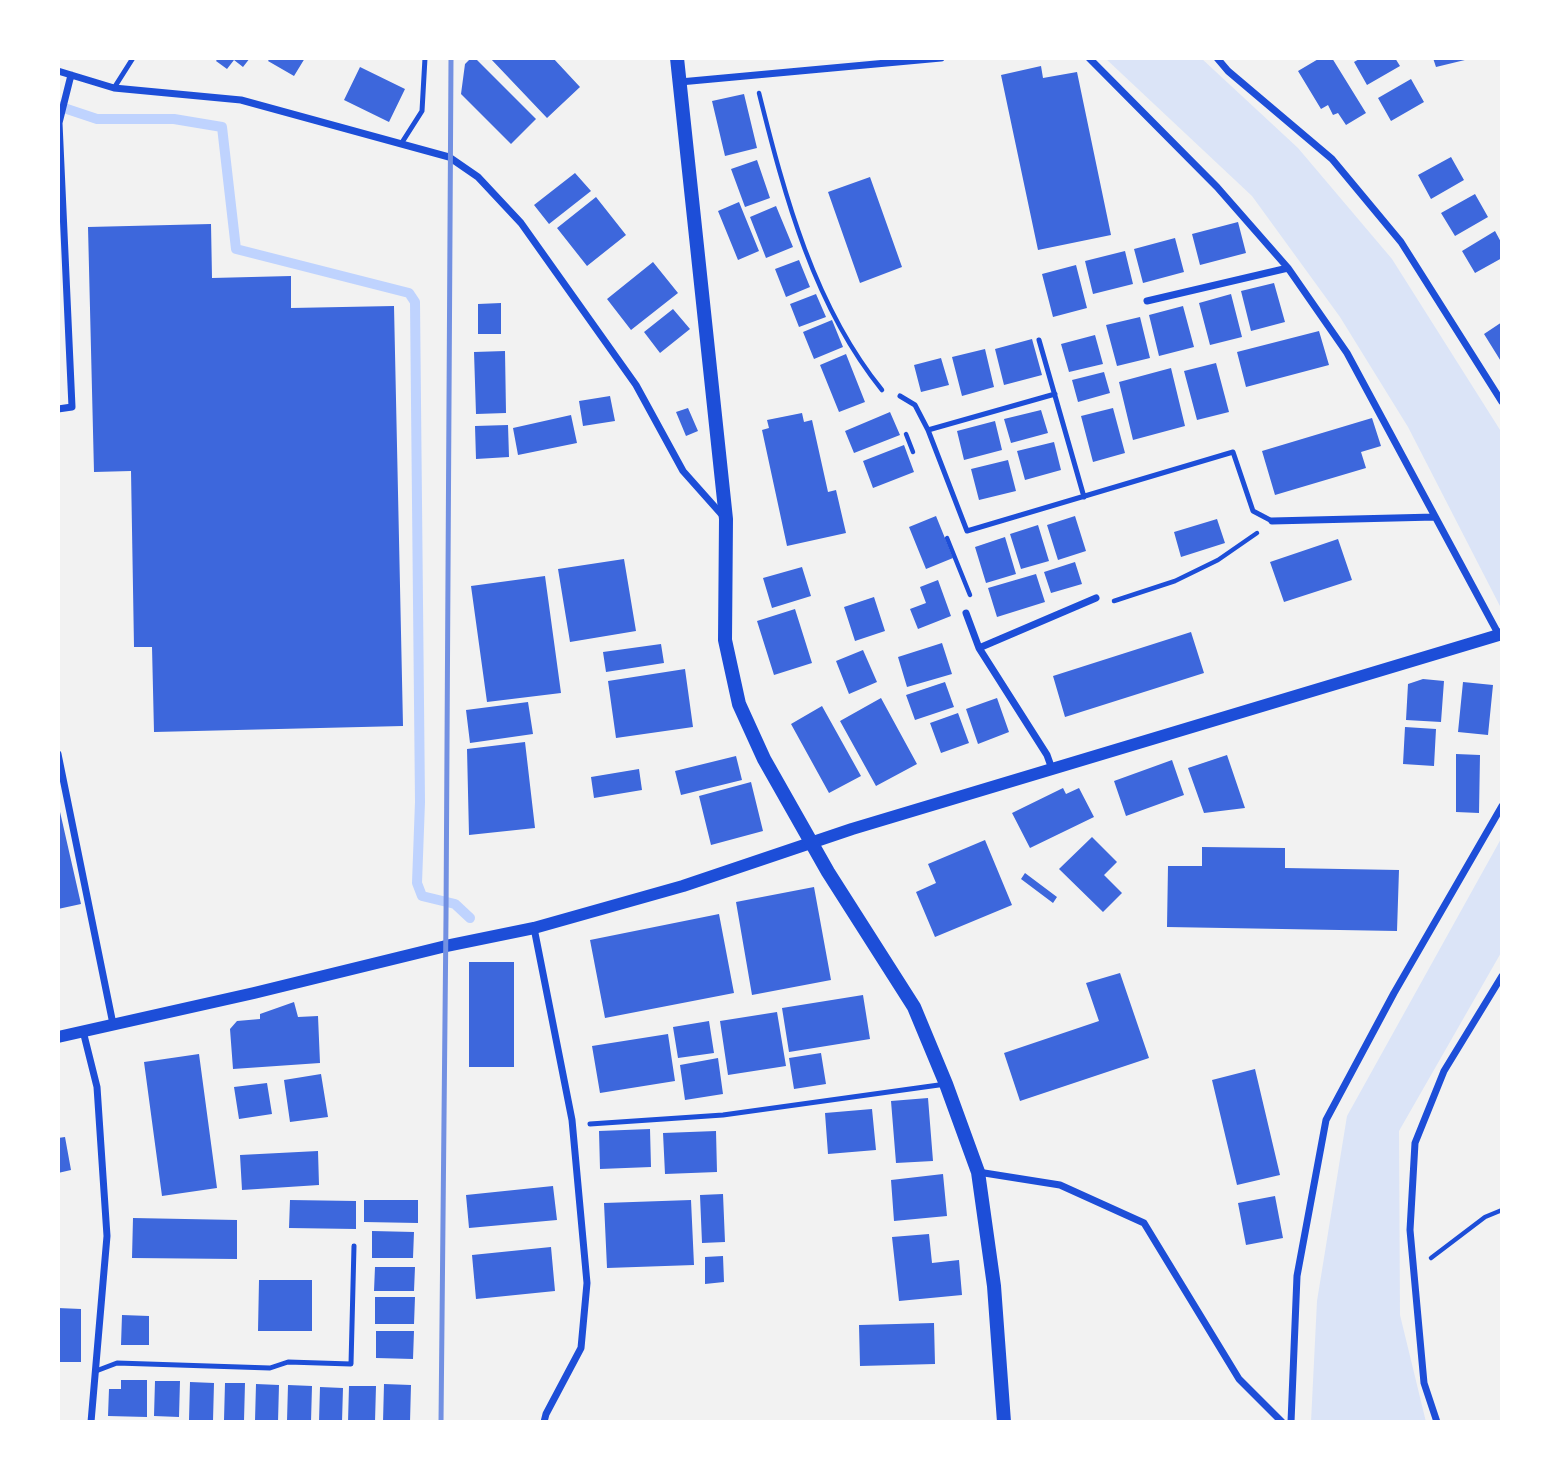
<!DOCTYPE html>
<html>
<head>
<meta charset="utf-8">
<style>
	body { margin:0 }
	#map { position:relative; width:1560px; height:1480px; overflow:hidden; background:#f2f2f2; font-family:"IBM Plex Sans",sans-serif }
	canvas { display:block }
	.frame { position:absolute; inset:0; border:60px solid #fff; pointer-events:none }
</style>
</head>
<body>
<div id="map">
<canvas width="1560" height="1480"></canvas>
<div class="frame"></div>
</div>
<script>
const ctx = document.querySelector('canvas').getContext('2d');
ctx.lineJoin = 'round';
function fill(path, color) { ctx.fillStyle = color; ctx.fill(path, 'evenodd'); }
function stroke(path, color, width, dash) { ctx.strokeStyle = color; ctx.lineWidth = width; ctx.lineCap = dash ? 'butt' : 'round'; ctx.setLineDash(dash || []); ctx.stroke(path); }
fill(new Path2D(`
	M1105,58H1201L1298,148L1392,259L1502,433V610L1408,427L1340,317L1252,196Z
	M1502,837V951L1399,1131L1400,1315L1426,1422H1311L1317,1301L1347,1116Z`), '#dbe4f7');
stroke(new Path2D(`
	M58,106L97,119H174L222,127L236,249L409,293L415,302L420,802L417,883L422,896L455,904L470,918`), '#bfd3fe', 10);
fill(new Path2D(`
	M218,58H250L243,67L234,60L227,69L216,61Z
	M270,58H305L294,76L268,61Z
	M471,58H475L536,119L511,144L461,94L465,64Z
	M490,58H553L580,87L547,118Z
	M1320,58H1332L1366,113L1346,125L1338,113L1333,115L1328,105L1321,109L1298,71Z
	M1361,58H1395L1400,66L1367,85L1354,62Z
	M1433,58H1469V59L1436,67Z
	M1041,66L1043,78L1077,72L1111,235L1038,250L1001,75Z
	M360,67L405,89L389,122L344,100Z
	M1411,79L1424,102L1391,121L1378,98Z
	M744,94L757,148L725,156L712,101Z
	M1451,157L1464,180L1431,199L1418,175Z
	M757,160L770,198L745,207L731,169Z
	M575,173L591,191L549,224L534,205Z
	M870,177L902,267L860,283L828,192Z
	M1475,194L1488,217L1455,236L1441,213Z
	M596,197L626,235L587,266L557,228Z
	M739,202L759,251L738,260L718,211Z
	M776,206L793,247L766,258L750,217Z
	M1238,222L1246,253L1200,265L1192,234Z
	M211,224L212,278L291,276V308L394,306L403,726L154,732L152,647H134L131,471L94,472L88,227Z
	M1495,231L1502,244V258L1475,273L1462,251Z
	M1175,238L1184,272L1143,283L1134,249Z
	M1125,251L1133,284L1093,294L1085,261Z
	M799,260L810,287L786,297L775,269Z
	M653,262L678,293L631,330L607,299Z
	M1076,265L1087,308L1053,317L1042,274Z
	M1274,283L1285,322L1251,331L1241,291Z
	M816,294L826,317L799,327L790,304Z
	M1231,294L1242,337L1210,345L1199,303Z
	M501,303V334H478V304Z
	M1183,306L1194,347L1159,356L1149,315Z
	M673,309L690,329L660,353L644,332Z
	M1140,317L1150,358L1117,366L1106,325Z
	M832,320L843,347L814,359L803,332Z
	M1502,322V363L1484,334Z
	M1319,331L1329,365L1246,387L1237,352Z
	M1095,335L1103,364L1069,372L1061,344Z
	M1032,339L1042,375L1004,385L995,349Z
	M985,349L994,387L962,396L952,357Z
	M505,351L506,413L476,414L474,352Z
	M846,354L865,402L839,412L820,365Z
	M941,358L949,385L921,392L914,365Z
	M1216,363L1229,412L1197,420L1184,371Z
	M1171,368L1185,426L1133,440L1119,382Z
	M1104,372L1110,393L1078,402L1072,380Z
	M610,396L615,421L583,426L579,401Z
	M688,408L698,431L686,436L676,412Z
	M1113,408L1125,453L1093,462L1081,416Z
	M1041,410L1048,433L1011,443L1004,419Z
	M890,412L900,435L854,453L845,431Z
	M802,413L804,422L812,420L828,492L836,490L846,533L787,546L762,430L769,428L767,420Z
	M571,415L577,443L518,455L513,428Z
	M1372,418L1381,446L1361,452L1366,468L1275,495L1262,451Z
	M995,421L1002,450L964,460L957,431Z
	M508,425L509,457L476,459L475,426Z
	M1054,442L1061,470L1025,480L1017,451Z
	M904,445L914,472L873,488L863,461Z
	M1008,460L1016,491L979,500L971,469Z
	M936,516L953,558L926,569L909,527Z
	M1075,516L1086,551L1058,560L1047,525Z
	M1217,519L1225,543L1181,557L1174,532Z
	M1038,525L1049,561L1021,569L1010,534Z
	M1005,537L1016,574L986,583L975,547Z
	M1338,539L1352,580L1284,602L1270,562Z
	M624,559L636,631L570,642L558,569Z
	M1075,562L1082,584L1051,593L1044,572Z
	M802,567L811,596L772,608L763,578Z
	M1036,574L1045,602L997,617L988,588Z
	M545,576L561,693L487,702L471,586Z
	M938,580L951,616L918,629L910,609L926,603L920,587Z
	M874,597L885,631L855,641L844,607Z
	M795,609L812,663L774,675L757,621Z
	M1191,632L1204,673L1065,717L1053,676Z
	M942,643L952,674L907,687L898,657Z
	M661,644L664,663L606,672L603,652Z
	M863,650L877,682L849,694L836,661Z
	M685,669L693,727L616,738L608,681Z
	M1423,679L1444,681L1441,722L1406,720L1408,684Z
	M945,682L954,707L915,720L906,695Z
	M1463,682L1493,685L1488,735L1458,732Z
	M881,698L917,764L876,786L840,721Z
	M997,698L1009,732L978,744L966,709Z
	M528,702L533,734L470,743L466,710Z
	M822,706L861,776L829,793L791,724Z
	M958,713L969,743L941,753L930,723Z
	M1405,727L1436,729L1434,766L1403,764Z
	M525,742L535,828L469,835L467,749Z
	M1456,754L1480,755L1479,813L1456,812Z
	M1227,755L1245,808L1204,813L1188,768Z
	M736,756L742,780L681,795L675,771Z
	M1172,760L1184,795L1126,816L1114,781Z
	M639,769L642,790L594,798L591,777Z
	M751,782L763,831L711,845L699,796Z
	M1063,788L1066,794L1079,788L1094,817L1030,848L1012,813Z
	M58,803L81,904L58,909Z
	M1092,837L1117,862L1104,875L1122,893L1103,912L1059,869Z
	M985,840L1012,905L935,937L916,892L936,883L928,864Z
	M1202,847L1285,848V868L1399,870L1397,931L1167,927L1168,866H1202Z
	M1025,873L1057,897L1053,903L1021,879Z
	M814,887L831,980L752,995L736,902Z
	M719,914L734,993L605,1018L590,940Z
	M469,962H514V1067H469Z
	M1120,973L1149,1058L1020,1101L1004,1053L1099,1021L1086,983Z
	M863,995L870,1039L789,1052L782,1008Z
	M294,1002L298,1017L318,1016L320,1063L233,1069L230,1029L237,1021L260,1019V1014Z
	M777,1012L786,1066L728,1075L720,1021Z
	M709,1021L714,1053L678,1058L673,1027Z
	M668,1034L675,1081L600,1093L592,1046Z
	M821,1053L826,1084L794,1089L789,1058Z
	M199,1054L217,1188L162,1196L144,1062Z
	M718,1058L723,1094L685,1100L680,1065Z
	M1255,1069L1280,1175L1237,1185L1212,1080Z
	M321,1074L328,1117L290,1122L284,1080Z
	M267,1083L272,1114L239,1119L234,1087Z
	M928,1098L933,1161L896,1163L891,1101Z
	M872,1109L876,1150L828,1154L825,1113Z
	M650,1129L651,1167L600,1169L599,1131Z
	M716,1131L717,1172L665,1174L663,1133Z
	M65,1137L71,1170L58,1173V1138Z
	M318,1151L319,1185L242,1190L240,1155Z
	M943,1174L947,1216L894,1221L891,1180Z
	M553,1186L557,1220L469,1228L466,1195Z
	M723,1194L725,1242L702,1243L700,1195Z
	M1275,1196L1283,1238L1246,1245L1238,1203Z
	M290,1200L356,1201V1229L289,1228Z
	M364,1200H418V1223L364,1222Z
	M691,1200L694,1265L607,1268L604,1203Z
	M133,1218L237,1220V1259L132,1258Z
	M372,1231L414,1232L413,1258H372Z
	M929,1234L932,1263L959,1260L962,1295L899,1301L892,1237Z
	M551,1247L555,1291L476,1299L472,1255Z
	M723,1256L724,1282L705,1284V1257Z
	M375,1267H415L414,1291H374Z
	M259,1280H312V1331H258Z
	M375,1297H415L414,1324H375Z
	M58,1308L81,1309V1362H58Z
	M122,1315L149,1316V1345H121Z
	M934,1323L935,1364L860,1366L859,1325Z
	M376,1331H414L413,1359L376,1358Z
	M121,1380H147V1417L108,1416L109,1389H121Z
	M155,1381H180L179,1417L154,1416Z
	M190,1382L214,1383L213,1421L189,1420Z
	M225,1383H245L244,1421L224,1420Z
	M256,1384L279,1385L278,1422L255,1421Z
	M384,1384L411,1385L410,1422H383Z
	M288,1385L312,1386L311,1422L287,1421Z
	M349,1386H376L375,1422H348Z
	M320,1387L343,1388L342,1422H319Z`), '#3d67dc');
stroke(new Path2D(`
	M759,93C785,197 814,306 882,390
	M906,434L913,452
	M947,538L970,595
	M1114,601L1175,581L1218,560L1257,533
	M1431,1258L1485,1217L1502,1210`), '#1d4ed8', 4.5);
stroke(new Path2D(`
	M114,88L133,58
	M401,144L422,111L425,58
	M1039,340L1084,497
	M900,396L915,405L928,430L967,531L1233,452L1253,511L1272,521
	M928,430L1055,394
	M590,1124L723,1115L946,1084
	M96,1371L117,1363L270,1368L288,1362L351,1364L354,1246`), '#1d4ed8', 5);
stroke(new Path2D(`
	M1089,58L1217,187L1288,268L1347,353L1500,637
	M1217,58L1228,71L1332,159L1401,242L1502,402
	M58,71L114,88L241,100L449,157L478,177L521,223L636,385L683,471L723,516
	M680,82L941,58
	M1147,301L1288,268
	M58,409L72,407L59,123L71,75
	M1272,521L1435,517
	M966,613L979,648L1047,755L1052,769
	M979,648L1096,598
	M58,754L113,1024
	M534,928L572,1120L587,1283L581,1348L546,1414L544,1422
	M83,1031L97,1087L107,1236L91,1422
	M978,1172L1060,1185L1144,1223L1239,1379L1282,1422
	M1291,1422L1297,1276L1326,1120L1394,993L1502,806
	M1437,1422L1424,1383L1410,1230L1415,1143L1444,1071L1502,976`), '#1d4ed8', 7);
stroke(new Path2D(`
	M58,1037L254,993L446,946L534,928L683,886L852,829L1502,634`), '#1d4ed8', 12);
stroke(new Path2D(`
	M677,58L726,519L725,640L739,704L764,759L828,872L914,1007L946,1084L978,1172L994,1286L1004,1422`), '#1d4ed8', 14);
stroke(new Path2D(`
	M441,1422L446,917L451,58`), '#7290e2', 5);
</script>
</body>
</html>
